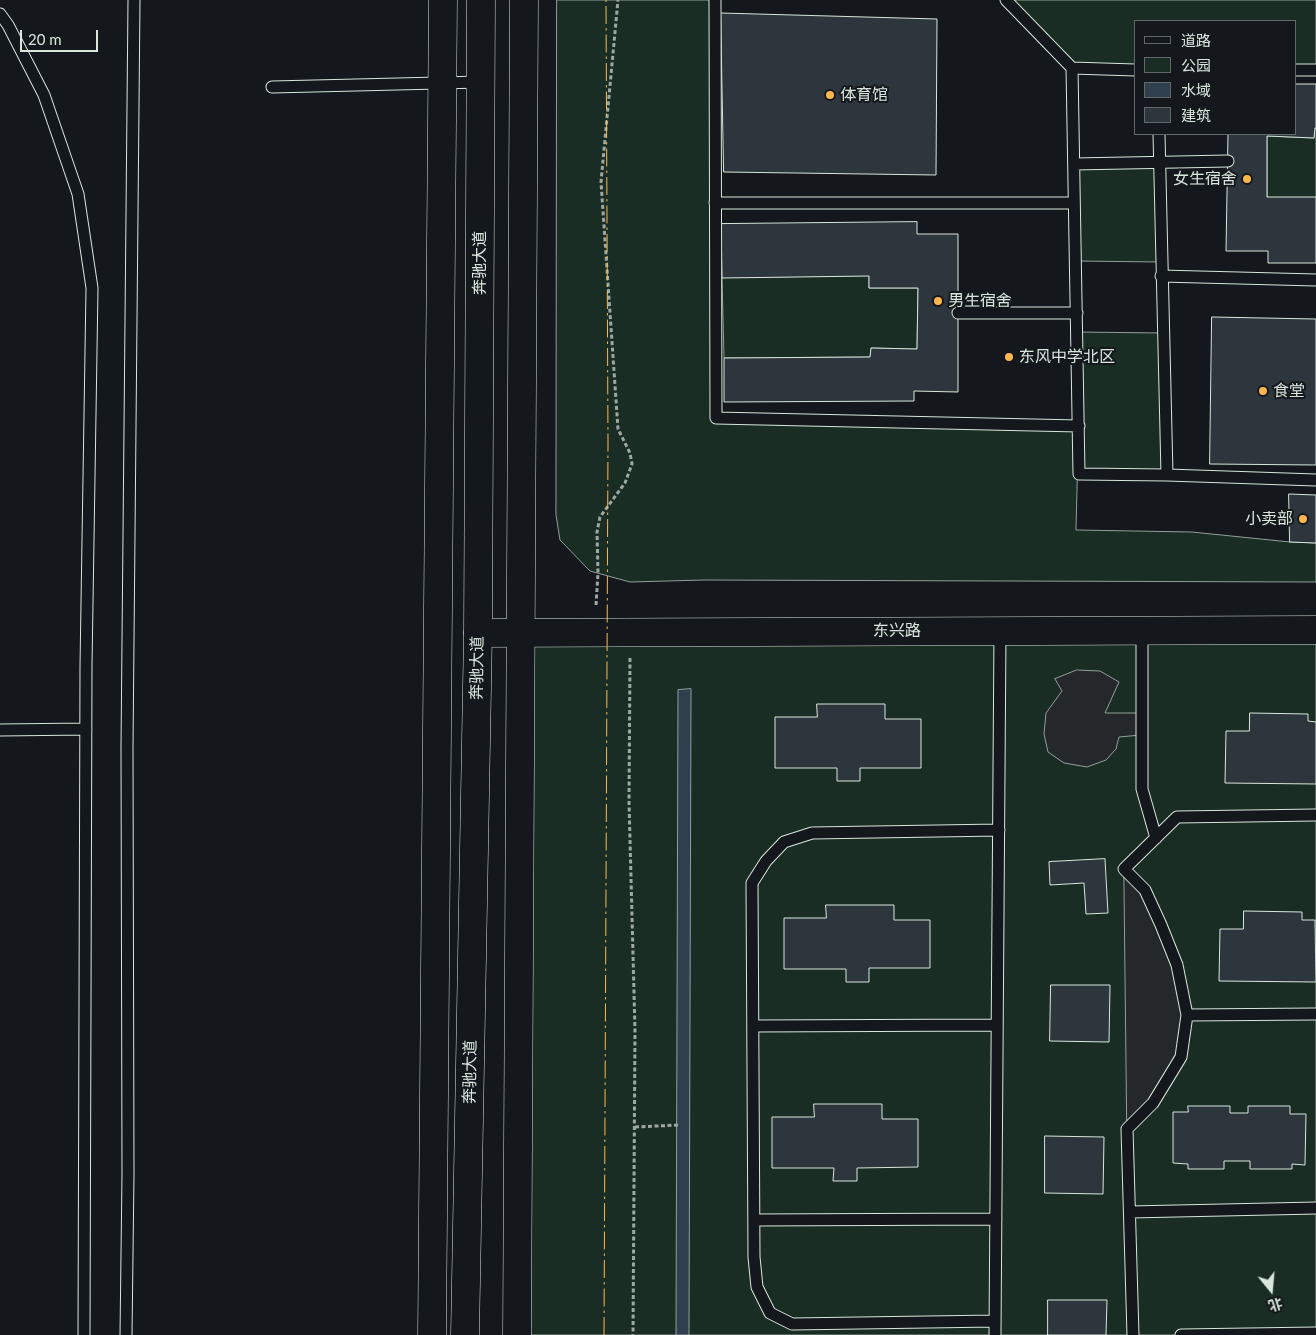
<!DOCTYPE html>
<html>
<head>
<meta charset="utf-8">
<style>
	body { margin:0 }
	#map { position:relative; width:1316px; height:1335px; overflow:hidden; background:#14181c; font-family:Lato,"Noto Sans SC",sans-serif }
	canvas { display:block }
	.legend { position:absolute; left:1134px; top:20px; width:162px; height:115px; box-sizing:border-box; background:#14181c; border:1px solid #626a69; margin:0; padding:6px 9px; list-style:none; font-size:15px; color:#d8e6dc }
	.legend li { display:flex; align-items:center; gap:10px; height:25px }
	.legend b { width:25px; border:1px solid #626a69 }
	.north { position:absolute; left:1246px; top:1265px; width:50px; height:50px; -webkit-text-stroke:4px #14181c; paint-order:stroke; rotate:163deg; font-size:14px; font-weight:700; line-height:20px; text-align:center; color:#d8e6dc }
	.north::after { content:''; display:block; margin:auto; width:18px; height:22px; background:#d8e6dc; clip-path:polygon(50% 0,100% 100%,50% 72%,0 100%) }
	.scale { position:absolute; left:20px; top:30px; width:78px; height:22px; box-sizing:border-box; border:2px solid #d8e6dc; border-top:0; padding-left:6px; font-size:15px; line-height:18px; white-space:nowrap; color:#d8e6dc; -webkit-text-stroke:4px #14181c; paint-order:stroke }
</style>
</head>
<body>
<div id="map">
<canvas width="1316" height="1335"></canvas>
<ul class="legend">
<li><b style="height:6px;background:#14181c"></b>道路</li>
<li><b style="height:14px;background:#1a2d24"></b>公园</li>
<li><b style="height:14px;background:#2f3f4d"></b>水域</li>
<li><b style="height:14px;background:#2c363c"></b>建筑</li>
</ul>
<div class="north">北</div>
<div class="scale">20 m</div>
</div>
<script>
const ctx = document.querySelector('canvas').getContext('2d');
ctx.lineJoin = 'round';
function fill(path, color) { ctx.fillStyle = color; ctx.fill(path, 'evenodd'); }
function stroke(path, color, width, dash) { ctx.strokeStyle = color; ctx.lineWidth = width; ctx.lineCap = dash ? 'butt' : 'round'; ctx.setLineDash(dash || []); ctx.stroke(path); }
function label(font, color, halo, rows, align = 'center') {
  ctx.font = font + ' Lato,"Noto Sans SC",sans-serif'; ctx.lineWidth = 4; ctx.setLineDash([]); ctx.textBaseline = 'middle'; ctx.strokeStyle = halo; ctx.fillStyle = color; for (const [text, x, y, turn = 0] of rows) {
    ctx.save(); ctx.translate(x, y); ctx.rotate((+turn || 0) * Math.PI / 180); ctx.textAlign = isNaN(turn) ? turn : align; if (halo) ctx.strokeText(text, 0, 0); ctx.fillText(text, 0, 0); ctx.restore();
  }
}
const green = new Path2D(`
	M557,0H715L716,418L1078,426L1077,332L1163,333L1167,475L1079,474L1078,448L1076,530L1192,532L1290,542L1316,543V582L704,580L630,582L590,571L560,540L556,515Z
	M1006,0H1316V70H1295V21H1135V70L1072,68Z
	M1315,128H1316V209L1267,197V136L1314,138Z
	M1159,162L1161,262L1076,261L1074,164Z
	M869,276V288H918L917,349L871,348L870,357L724,358L722,278Z
	M1316,630V1335H517L520,631Z`);
fill(green, '#1a2d24');
stroke(green, '#939e99', 1);
const parking = new Path2D(`
	M1077,670L1100,671L1119,682L1105,713H1142L1141,735L1119,737L1116,749L1106,760L1087,767L1064,763L1048,752L1044,734L1046,713L1062,691L1055,679Z
	M1124,869L1161,925L1187,1015L1181,1057L1127,1129Z`);
fill(parking, '#24282b');
stroke(parking, '#939e99', 1);
const water = new Path2D(`
	M691,689L689,1335H676L678,690Z`);
fill(water, '#2f3f4d');
stroke(water, '#939e99', 1);
const building = new Path2D(`
	M721,13L937,19L936,175L724,172Z
	M1295,84H1316V128H1315L1314,138L1267,136V197H1316V263H1268V251H1226L1228,134H1295Z
	M917,222V234H958V392L914,391V401L724,402V358L870,357L871,348L917,349L918,288H869V276L722,278L721,224Z
	M1212,317L1316,319V465L1210,464Z
	M1289,494L1316,495V543L1290,542Z
	M817,704H885V719H921V768H860V781H837V768H775V717H817Z
	M1250,713L1308,714V721L1316,722V784L1225,783L1226,731H1249Z
	M1105,859L1108,913L1086,914L1084,883L1050,885L1049,862Z
	M826,905H894V920H930V968H869V982H846V969H784V918H826Z
	M1244,911L1302,912V920H1315L1316,982L1219,981L1220,929H1243Z
	M1051,985H1110L1109,1042L1050,1041Z
	M814,1104H882V1119H918V1167L857,1168V1181H833L834,1168H772V1117H814Z
	M1188,1106H1230V1113H1248V1106H1290V1114H1306L1305,1165L1292,1164V1169H1250V1161H1224V1169H1188V1164L1173,1163V1112H1188Z
	M1045,1136L1104,1137L1103,1194L1045,1193Z
	M1048,1300H1107L1106,1335H1048Z`);
fill(building, '#2c363c');
stroke(building, '#d8e6dc', 1);
const service = new Path2D(`
	M715,0L716,418L1079,426
	M1006,0L1072,68L1079,474L1167,475L1159,134
	M0,14L8,25L44,95L78,194L92,288L86,666L84,1335
	M1072,68L1135,70
	M1295,70H1316
	M272,87L481,82
	M1074,164L1228,161
	M715,203H1074
	M1161,276L1316,280
	M958,313H1077
	M1167,475L1316,480
	M1142,630V789L1156,838
	M0,730L86,729
	M1187,1015L1316,1014
	M753,1026L997,1025
	M1130,1212L1316,1208
	M754,1220L996,1219
	M995,1321L792,1324L770,1313L757,1287L754,1257L752,883L766,861L784,842L812,833L999,830
	M126,1335L128,1174L127,748L134,0
	M995,1335L1000,631
	M1133,1335L1127,1129L1153,1103L1181,1057L1187,1015L1177,965L1161,925L1145,890L1124,869L1177,817L1316,815
	M1181,1335L1316,1333`);
const tertiary = new Path2D(`
	M478,633L1316,630
	M432,1335L443,0`);
const primary = new Path2D(`
	M465,1335L478,633L481,0
	M517,1335L524,0`);
stroke(service, '#d8e6dc', 13);
stroke(tertiary, '#d8e6dc', 29);
stroke(primary, '#d8e6dc', 29);
stroke(new Path2D(`
	M596,605L598,573L597,532L600,517L625,483L632,464L630,453L618,429L601,182L618,0
	M630,658L629,801L635,1031L633,1335
	M635,1127L679,1125`), '#9da8a2', 3, [4, 2.5]);
stroke(service, '#14181c', 11);
stroke(tertiary, '#14181c', 28);
stroke(primary, '#14181c', 28);
stroke(new Path2D(`
	M604,1335L608,442L606,0`), '#ffb74d', 1, [18, 4, 2.5, 4]);
for (const [x, y, r, color] of [
	[830,95,5,"#ffb74d"],
	[1247,179,5,"#ffb74d"],
	[938,301,5,"#ffb74d"],
	[1009,357,5,"#ffb74d"],
	[1263,391,5,"#ffb74d"],
	[1303,519,5,"#ffb74d"]
]) { const dot = new Path2D(); dot.arc(x, y, r, 0, 2 * Math.PI); ctx.fillStyle = color; ctx.fill(dot); stroke(dot, '#14181c', 2); }
label('16px', '#d8e6dc', '#14181c', [
	["体育馆",840,95],
	["女生宿舍",1237,179,"right"],
	["男生宿舍",948,301],
	["东风中学北区",1019,357],
	["食堂",1273,391],
	["小卖部",1293,519,"right"]
], 'left');
label('16px', '#d8e6dc', '#14181c', [
	["奔驰大道",480,263,-90],
	["东兴路",897,631],
	["奔驰大道",477,668,-89],
	["奔驰大道",470,1072,-89]
]);
</script>
</body>
</html>
